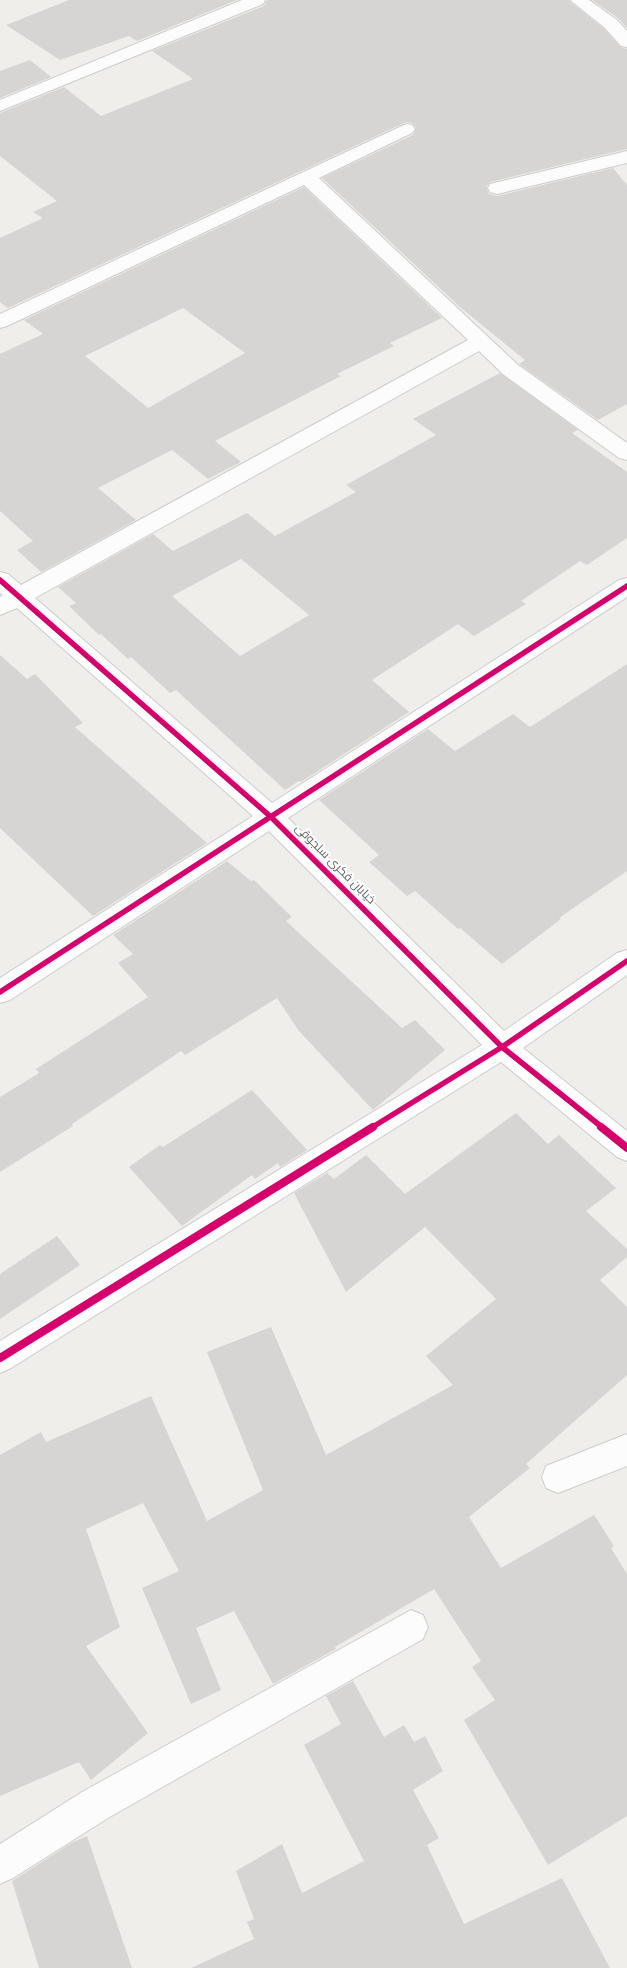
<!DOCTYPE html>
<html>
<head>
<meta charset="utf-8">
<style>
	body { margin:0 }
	canvas { display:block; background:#efeeea }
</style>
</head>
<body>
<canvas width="627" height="1968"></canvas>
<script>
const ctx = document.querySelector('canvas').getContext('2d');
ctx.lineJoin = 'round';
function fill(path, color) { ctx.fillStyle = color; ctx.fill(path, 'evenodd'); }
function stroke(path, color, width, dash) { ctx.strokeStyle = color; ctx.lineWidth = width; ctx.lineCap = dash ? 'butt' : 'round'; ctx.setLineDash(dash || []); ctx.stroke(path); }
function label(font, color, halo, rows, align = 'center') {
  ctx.font = font + ' "Noto Sans",Cairo,sans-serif'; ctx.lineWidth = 4; ctx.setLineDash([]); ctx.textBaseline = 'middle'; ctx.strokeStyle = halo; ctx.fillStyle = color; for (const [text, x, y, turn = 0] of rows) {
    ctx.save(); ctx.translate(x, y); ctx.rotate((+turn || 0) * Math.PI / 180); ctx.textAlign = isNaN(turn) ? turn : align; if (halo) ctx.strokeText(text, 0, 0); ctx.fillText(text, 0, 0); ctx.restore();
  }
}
fill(new Path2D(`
	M69,0H237L137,41L129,36L60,60L6,25Z
	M267,0H568L604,29L620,47L627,49V149L490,182L486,187L489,194L497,196L613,168L627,185V404L598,420L519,364L525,360L461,308L322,178L413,135L416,128L412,123L406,122L8,308L0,302V238L43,218L33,212L57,201L0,156V113L64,87L101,116L193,79L152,51L264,6Z
	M592,0H627V28L618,18Z
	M30,60L51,77L0,98V71Z
	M304,187L442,318L390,343L394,346L337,374L341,376L215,441L241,462L208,479L172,450L98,488L136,520L41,572L17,550L33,541L0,511V354L43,334L24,320ZM183,308L245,353L148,408L85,356Z
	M500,373L578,430L572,433L627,472V538L587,565L580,561L521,601L526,604L474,636L458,624L372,680L409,712L301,782L299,781L285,790L176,690L170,693L131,657L128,659L101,634L99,635L69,606L76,603L58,587L153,534L173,551L247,513L275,536L356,492L346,485L436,435L413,419ZM241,559L309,615L240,656L172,596Z
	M0,655L27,679L35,674L83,723L75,727L207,843L93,916L0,828Z
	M627,664V871L559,918L561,919L502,964L460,928L458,929L415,891L407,896L369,862L379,855L319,800L428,729L455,751L513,714L530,727Z
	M227,861L251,881L254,880L292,917L286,921L402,1028L415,1020L445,1050L373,1110L299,1031L277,998L185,1055L181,1051L72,1124L73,1126L0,1172V1097L39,1073L36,1069L148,997L118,963L133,954L113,935Z
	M252,1090L307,1150L280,1167L278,1163L255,1179L252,1175L182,1226L129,1167L160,1145L163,1147Z
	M516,1113L548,1144L559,1135L616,1188L586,1211L627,1249V1257L600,1280L627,1307V1375L526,1464L530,1468L469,1517L501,1568L594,1515L614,1546L611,1548L627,1574V1816L548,1865L464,1720L495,1700L472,1667L481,1661L434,1589L335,1647L336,1649L273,1684L234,1611L196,1628L221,1690L191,1704L142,1588L179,1571L143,1503L86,1529L120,1627L86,1646L148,1733L91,1780L79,1762L0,1796V1455L41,1432L46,1442L151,1396L207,1521L263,1490L207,1352L271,1327L326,1455L453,1385L426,1356L496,1299L425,1227L346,1292L294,1193L327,1173L334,1179L366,1155L405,1194Z
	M57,1236L80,1265L0,1319V1274Z
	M353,1681L384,1737L404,1725L414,1742L425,1736L443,1771L413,1790L439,1838L427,1845L464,1924L562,1878L610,1968H191L254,1939L247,1922L254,1919L236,1871L282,1844L302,1893L364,1861L304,1745L341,1724L326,1696Z
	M87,1836L132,1968H39L12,1881L73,1842Z`), '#d6d5d3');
const minor = new Path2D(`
	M242,0H265L263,4L0,111V100Z
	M570,0H589L617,20L627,31V47L621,46L605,28Z
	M406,124L412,125L415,129L412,133L319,178L518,365L627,443V460L619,458L504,375L479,351L35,598L272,803L619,580L627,578V597L288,818L504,1031L617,953L627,950V975L523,1048L627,1131V1161L617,1157L501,1062L11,1368L0,1373V1341L482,1045L269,831L10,1000L0,1003V978L253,816L17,608L0,615V597L3,595L0,593V572L8,574L21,585L468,340L304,185L7,326L0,328V314Z
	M627,151V163L497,194L490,192L488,188L490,184Z
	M627,1434V1466L558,1493L546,1488L542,1477L546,1466Z
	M411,1610L423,1615L428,1627L423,1639L108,1818L13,1878L0,1884V1844L82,1792Z`);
stroke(minor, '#cbcccc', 2);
fill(minor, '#fdfcfc');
stroke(new Path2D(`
	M0,580L271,817L502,1047L603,1128
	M0,992L627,586
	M371,1128L502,1047L627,961`), '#d6006c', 5.5);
stroke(new Path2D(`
	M601,1127L627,1148
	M0,1358L373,1127`), '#d6006c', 8);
label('12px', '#5f6368', '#fff', [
	["خیابان فکری سلجوقی",335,864,45]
]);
</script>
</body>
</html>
